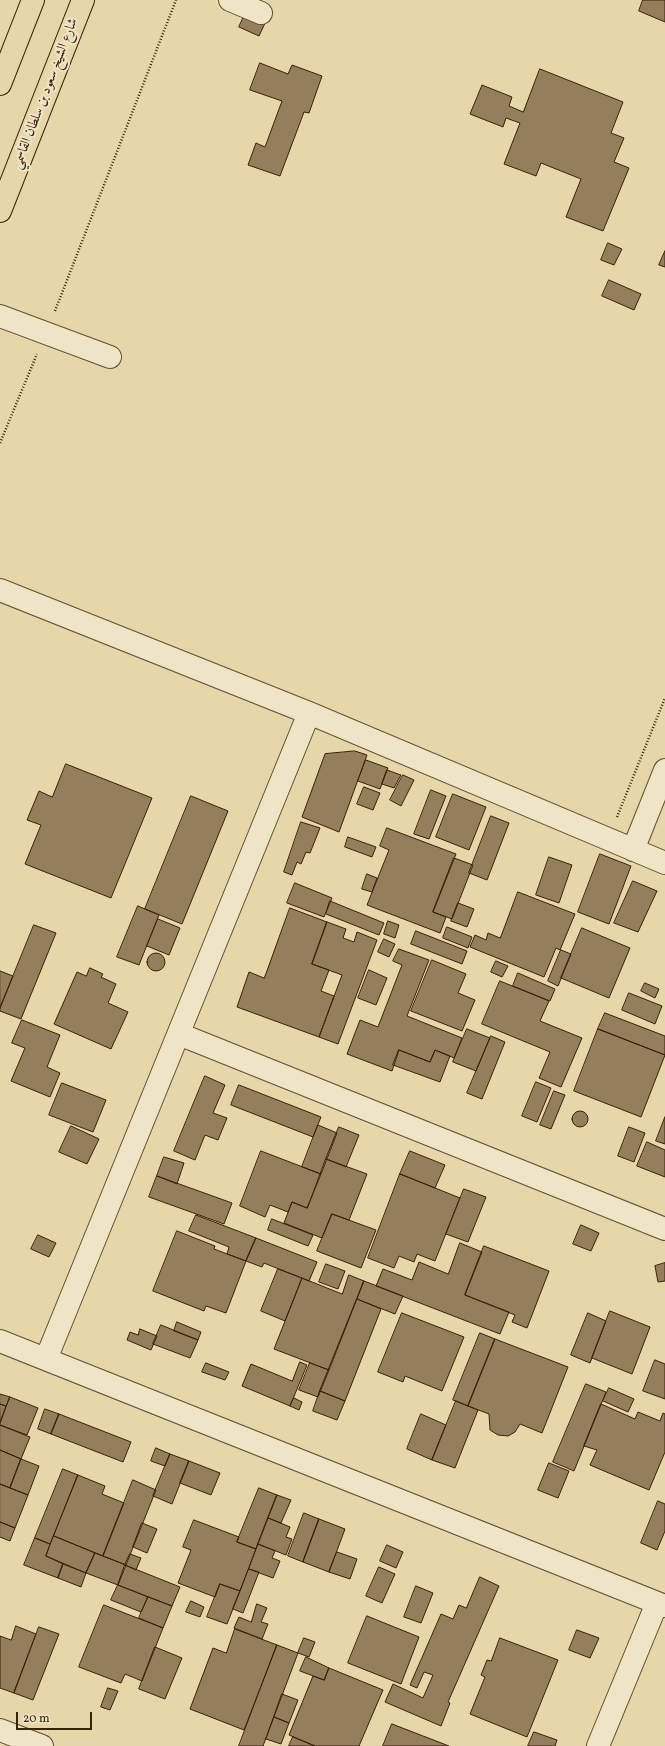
<!DOCTYPE html>
<html>
<head>
<meta charset="utf-8">
<style>
	body { margin:0 }
	#map { position:relative; width:665px; height:1746px; overflow:hidden; background:#e6d6a8; font-family:Vollkorn,serif }
	canvas { display:block }
	.scale { position:absolute; left:16px; top:1712px; width:76px; height:18px; box-sizing:border-box; border:2px solid #39210a; border-top:0; padding-left:5px; font-size:12px; line-height:14px; white-space:nowrap; color:#39210a; -webkit-text-stroke:3px #efe4c6; paint-order:stroke }
</style>
</head>
<body>
<div id="map">
<canvas width="665" height="1746"></canvas>
<div class="scale">20 m</div>
</div>
<script>
const ctx = document.querySelector('canvas').getContext('2d');
ctx.lineJoin = 'round';
function fill(path, color) { ctx.fillStyle = color; ctx.fill(path, 'evenodd'); }
function stroke(path, color, width, dash) { ctx.strokeStyle = color; ctx.lineWidth = width; ctx.lineCap = dash ? 'butt' : 'round'; ctx.setLineDash(dash || []); ctx.stroke(path); }
function label(font, color, halo, rows, align = 'center') {
  ctx.font = font + ' Vollkorn,Amiri,serif'; ctx.lineWidth = 4; ctx.setLineDash([]); ctx.textBaseline = 'middle'; ctx.strokeStyle = halo; ctx.fillStyle = color; for (const [text, x, y, turn = 0] of rows) {
    ctx.save(); ctx.translate(x, y); ctx.rotate((+turn || 0) * Math.PI / 180); ctx.textAlign = isNaN(turn) ? turn : align; if (halo) ctx.strokeText(text, 0, 0); ctx.fillText(text, 0, 0); ctx.restore();
  }
}
const building = new Path2D(`
	M643,0H665V22L639,11Z
	M246,12L266,21L259,36L239,27Z
	M260,63L288,74L292,65L322,76L309,113L304,112L280,176L248,165L256,143L265,147L282,101L250,90Z
	M540,69L623,102L611,133L624,138L614,162L629,168L603,231L566,217L581,179L541,163L536,176L504,164L520,123L506,118L503,127L470,114L482,85L512,97L509,106L523,112Z
	M608,243L622,249L614,265L601,260Z
	M665,251V267L659,265Z
	M609,280L641,294L634,310L602,296Z
	M355,751L367,755L339,832L302,817L325,754Z
	M366,760L388,768L380,789L358,781Z
	M66,764L152,798L111,898L25,864L41,825L27,820L39,791L52,797Z
	M387,770L401,775L394,788L382,784Z
	M403,775L414,780L401,806L390,800Z
	M364,787L380,793L373,810L357,804Z
	M431,790L446,796L429,839L414,834Z
	M453,794L486,807L469,850L436,837Z
	M191,796L228,811L182,924L145,909Z
	M491,816L509,823L487,880L469,873Z
	M301,822L320,828L310,853L306,852L301,864L297,862L292,875L284,872Z
	M387,828L456,854L433,912L446,917L440,933L367,905L389,850L380,846Z
	M348,837L376,847L372,857L345,847Z
	M600,854L631,866L609,924L578,912Z
	M549,857L572,865L559,903L536,895Z
	M454,858L473,865L452,919L433,912Z
	M367,874L377,878L372,892L362,889Z
	M633,881L657,891L638,932L614,923Z
	M295,883L332,898L324,917L287,903Z
	M518,892L575,914L560,950L556,948L544,977L470,947L475,935L486,940L488,933L500,938Z
	M330,901L384,923L379,935L326,914Z
	M458,903L474,909L467,927L451,921Z
	M138,906L159,915L139,965L117,957Z
	M290,908L327,922L312,964L329,970L321,991L334,996L319,1037L237,1007L249,972L264,978Z
	M158,919L180,928L169,955L147,946Z
	M388,921L399,925L395,938L384,934Z
	M327,922L346,929L343,938L354,942L357,932L377,940L338,1044L319,1037L342,975L312,964Z
	M34,925L56,933L21,1019L0,1011V1008Z
	M447,927L472,937L468,948L443,938Z
	M582,928L630,948L609,998L561,978Z
	M416,931L467,951L462,964L411,944Z
	M384,939L395,944L389,957L378,952Z
	M399,949L429,960L407,1016L462,1038L454,1058L435,1050L430,1062L399,1050L392,1071L347,1054L360,1020L378,1027L402,965L393,961Z
	M561,950L571,954L558,986L548,981Z
	M147 962a9 9 0 1 1 18 0a9 9 0 1 1-18 0Z
	M432,960L466,974L458,993L475,1000L462,1031L411,1011Z
	M496,961L508,966L502,977L491,972Z
	M90,968L103,974L101,977L116,984L108,1003L128,1012L111,1049L54,1024L77,972L86,976Z
	M369,970L387,978L376,1005L358,998Z
	M0,971L13,976L0,1008Z
	M518,973L555,989L550,1001L513,986Z
	M500,981L549,1001L540,1021L582,1038L561,1087L539,1078L550,1052L482,1024Z
	M645,983L659,989L655,998L641,991Z
	M629,993L662,1006L655,1024L622,1010Z
	M605,1013L665,1036V1055L598,1029Z
	M22,1020L60,1035L47,1067L60,1073L50,1097L11,1081L25,1048L12,1043Z
	M467,1029L490,1038L476,1071L453,1062Z
	M598,1029L665,1055L641,1117L574,1091Z
	M491,1036L505,1042L482,1099L467,1093Z
	M399,1050L430,1062L435,1050L450,1056L440,1082L393,1065Z
	M205,1076L225,1085L213,1113L227,1118L218,1140L205,1135L195,1160L174,1151Z
	M536,1082L551,1088L537,1122L522,1116Z
	M62,1083L106,1100L93,1132L49,1115Z
	M239,1085L321,1117L313,1137L231,1105Z
	M554,1091L565,1095L551,1129L540,1125Z
	M572 1119a8 8 0 1 1 16 0a8 8 0 1 1-16 0Z
	M665,1117V1144L656,1141Z
	M318,1125L337,1133L321,1174L302,1167Z
	M71,1126L99,1139L87,1164L59,1152Z
	M339,1127L359,1135L346,1167L326,1159Z
	M629,1127L645,1133L634,1162L618,1156Z
	M647,1142L665,1150V1177L637,1166Z
	M261,1151L321,1174L307,1208L292,1202L288,1212L270,1205L265,1217L240,1206Z
	M410,1151L445,1165L435,1188L400,1174Z
	M164,1157L184,1163L177,1184L157,1176Z
	M326,1159L367,1174L349,1220L332,1214L322,1238L284,1223L292,1202L307,1208Z
	M400,1174L460,1198L435,1261L417,1254L414,1262L399,1256L394,1268L368,1258Z
	M157,1176L232,1203L224,1224L149,1197Z
	M464,1189L486,1197L468,1242L446,1234Z
	M332,1214L376,1230L361,1268L317,1251Z
	M196,1215L256,1238L246,1261L227,1254L229,1247L189,1231Z
	M272,1219L313,1235L308,1246L268,1230Z
	M581,1225L599,1233L591,1251L573,1244Z
	M177,1231L215,1246L214,1249L246,1261L226,1313L206,1306L204,1311L153,1291Z
	M38,1235L56,1243L49,1257L31,1249Z
	M256,1238L317,1262L309,1281L264,1263L262,1267L246,1261Z
	M460,1243L482,1252L465,1295L509,1312L500,1334L376,1286L383,1269L412,1280L419,1262L448,1274Z
	M484,1246L549,1271L527,1328L512,1322L515,1315L465,1295Z
	M665,1263V1281L658,1282L655,1266Z
	M326,1264L345,1271L338,1289L319,1282Z
	M278,1269L302,1278L285,1321L261,1311Z
	M349,1275L364,1281L329,1370L274,1349L302,1278L342,1294Z
	M364,1281L403,1296L395,1314L357,1299Z
	M357,1299L381,1309L345,1401L320,1391Z
	M610,1311L650,1327L632,1374L592,1358Z
	M402,1313L464,1337L442,1391L405,1376L403,1382L378,1372Z
	M588,1313L606,1321L590,1363L571,1355Z
	M177,1322L201,1332L198,1340L174,1331Z
	M161,1325L198,1340L190,1358L153,1344Z
	M140,1329L157,1336L151,1350L127,1340L130,1332L138,1335Z
	M480,1333L495,1339L468,1406L453,1400Z
	M495,1339L568,1367L542,1433L520,1424L515,1432L508,1436L498,1435L490,1430L489,1414L468,1406Z
	M655,1360L665,1364V1399L643,1391Z
	M300,1362L307,1365L290,1406L242,1386L251,1364L292,1381Z
	M206,1363L229,1372L225,1380L202,1372Z
	M310,1363L329,1370L318,1397L299,1390Z
	M586,1384L606,1392L574,1471L553,1462Z
	M609,1388L634,1399L628,1412L603,1401Z
	M320,1391L345,1401L337,1420L313,1411Z
	M0,1394L10,1397L6,1406L0,1404Z
	M10,1397L38,1408L27,1435L0,1425Z
	M294,1398L302,1402L299,1410L290,1406Z
	M456,1401L478,1410L455,1468L432,1460Z
	M0,1404L6,1406L0,1422Z
	M601,1404L635,1419L638,1412L660,1421L663,1413L665,1414V1452L649,1490L590,1465L597,1450L584,1446Z
	M45,1409L59,1414L51,1434L38,1429Z
	M59,1414L131,1442L123,1462L51,1434Z
	M421,1414L446,1425L432,1460L407,1449Z
	M0,1425L30,1437L21,1459L0,1450Z
	M156,1448L170,1454L165,1466L151,1461Z
	M0,1450L21,1459L10,1488L0,1484Z
	M170,1454L189,1461L172,1504L153,1496Z
	M21,1459L39,1466L28,1495L10,1488Z
	M189,1461L220,1473L211,1495L180,1483Z
	M549,1463L569,1471L558,1498L538,1490Z
	M63,1469L78,1475L50,1544L35,1538Z
	M78,1475L105,1486L102,1494L124,1503L103,1556L54,1536Z
	M133,1480L156,1490L126,1565L103,1556Z
	M0,1484L28,1495L15,1528L0,1522Z
	M259,1488L277,1495L256,1549L237,1542Z
	M277,1495L291,1500L281,1523L268,1518Z
	M658,1501L665,1504V1531L657,1550L641,1543Z
	M304,1513L319,1519L303,1562L288,1556Z
	M268,1518L290,1527L286,1537L292,1539L286,1555L258,1544Z
	M319,1519L345,1529L329,1572L303,1562Z
	M194,1520L239,1537L237,1542L256,1549L240,1591L220,1584L215,1597L178,1583L191,1550L183,1547Z
	M0,1522L15,1528L10,1541L0,1537Z
	M142,1523L157,1529L147,1553L133,1547Z
	M54,1536L95,1553L86,1573L46,1556Z
	M35,1538L50,1544L46,1556L63,1564L58,1578L24,1565Z
	M258,1544L275,1551L272,1558L280,1561L273,1578L249,1569Z
	M387,1545L403,1552L396,1568L380,1561Z
	M337,1552L357,1559L350,1579L329,1572Z
	M95,1553L126,1565L118,1585L86,1573Z
	M130,1554L141,1558L136,1570L125,1565Z
	M63,1564L86,1573L81,1587L58,1578Z
	M125,1565L180,1587L172,1606L118,1585Z
	M379,1567L395,1574L382,1603L366,1596Z
	M249,1569L259,1572L243,1613L233,1609Z
	M480,1577L499,1586L448,1702L450,1703L441,1726L385,1702L393,1684L423,1698L433,1675L424,1672L417,1688L410,1685L441,1614L453,1619L459,1605L466,1608Z
	M220,1584L240,1591L227,1624L207,1617Z
	M118,1585L148,1597L141,1612L111,1600Z
	M416,1586L433,1593L421,1623L404,1617Z
	M148,1597L172,1606L163,1628L139,1618Z
	M191,1601L204,1607L200,1617L186,1612Z
	M257,1604L267,1608L261,1622L268,1624L262,1639L234,1628L239,1617L251,1622Z
	M104,1605L163,1628L142,1681L125,1674L121,1683L79,1667Z
	M367,1616L419,1637L401,1684L348,1663Z
	M16,1626L36,1634L14,1693L0,1688V1636L11,1640Z
	M39,1627L59,1634L33,1700L14,1693Z
	M235,1629L277,1645L244,1730L190,1709L213,1648L226,1653Z
	M577,1630L599,1638L590,1658L569,1650Z
	M304,1638L315,1642L309,1657L298,1653Z
	M500,1638L558,1660L527,1737L470,1714L485,1677L481,1675L487,1660L491,1661Z
	M277,1645L298,1653L263,1746H239Z
	M155,1647L182,1658L165,1699L139,1689Z
	M306,1657L329,1668L324,1680L300,1671Z
	M329,1668L383,1690L359,1746H315L289,1735L313,1676L324,1680Z
	M108,1688L118,1691L110,1710L101,1707Z
	M282,1694L298,1700L289,1723L274,1717Z
	M274,1717L289,1723L281,1744L266,1739Z
	M392,1724L449,1746H383Z
	M534,1732L557,1740L555,1746H528Z
	M293,1737L315,1746H289Z`);
fill(building, '#937f5c');
stroke(building, '#39210a', 1);
const minor = new Path2D(`
	M230,0L261,13
	M0,316L110,357
	M0,590L309,713L665,863
	M633,850L665,770
	M179,1034L665,1229
	M0,1341L665,1606
	M46,1359L309,713
	M0,1730L42,1746
	M598,1746L657,1603`);
const major = new Path2D(`
	M0,84L33,0
	M0,211L83,0`);
stroke(minor, '#644e32', 24);
stroke(major, '#39210a', 24);
stroke(new Path2D(`
	M55,311L176,0
	M0,443L37,354
	M617,817L665,698`), '#39210a', 2.5, [1, 2]);
stroke(minor, '#efe4c6', 22);
stroke(major, '#e6d6a8', 22);
label('14px', '#39210a', '#efe4c6', [
	["شارع الشيخ سعود بن سلطان القاسمي",46,94,-69]
]);
</script>
</body>
</html>
